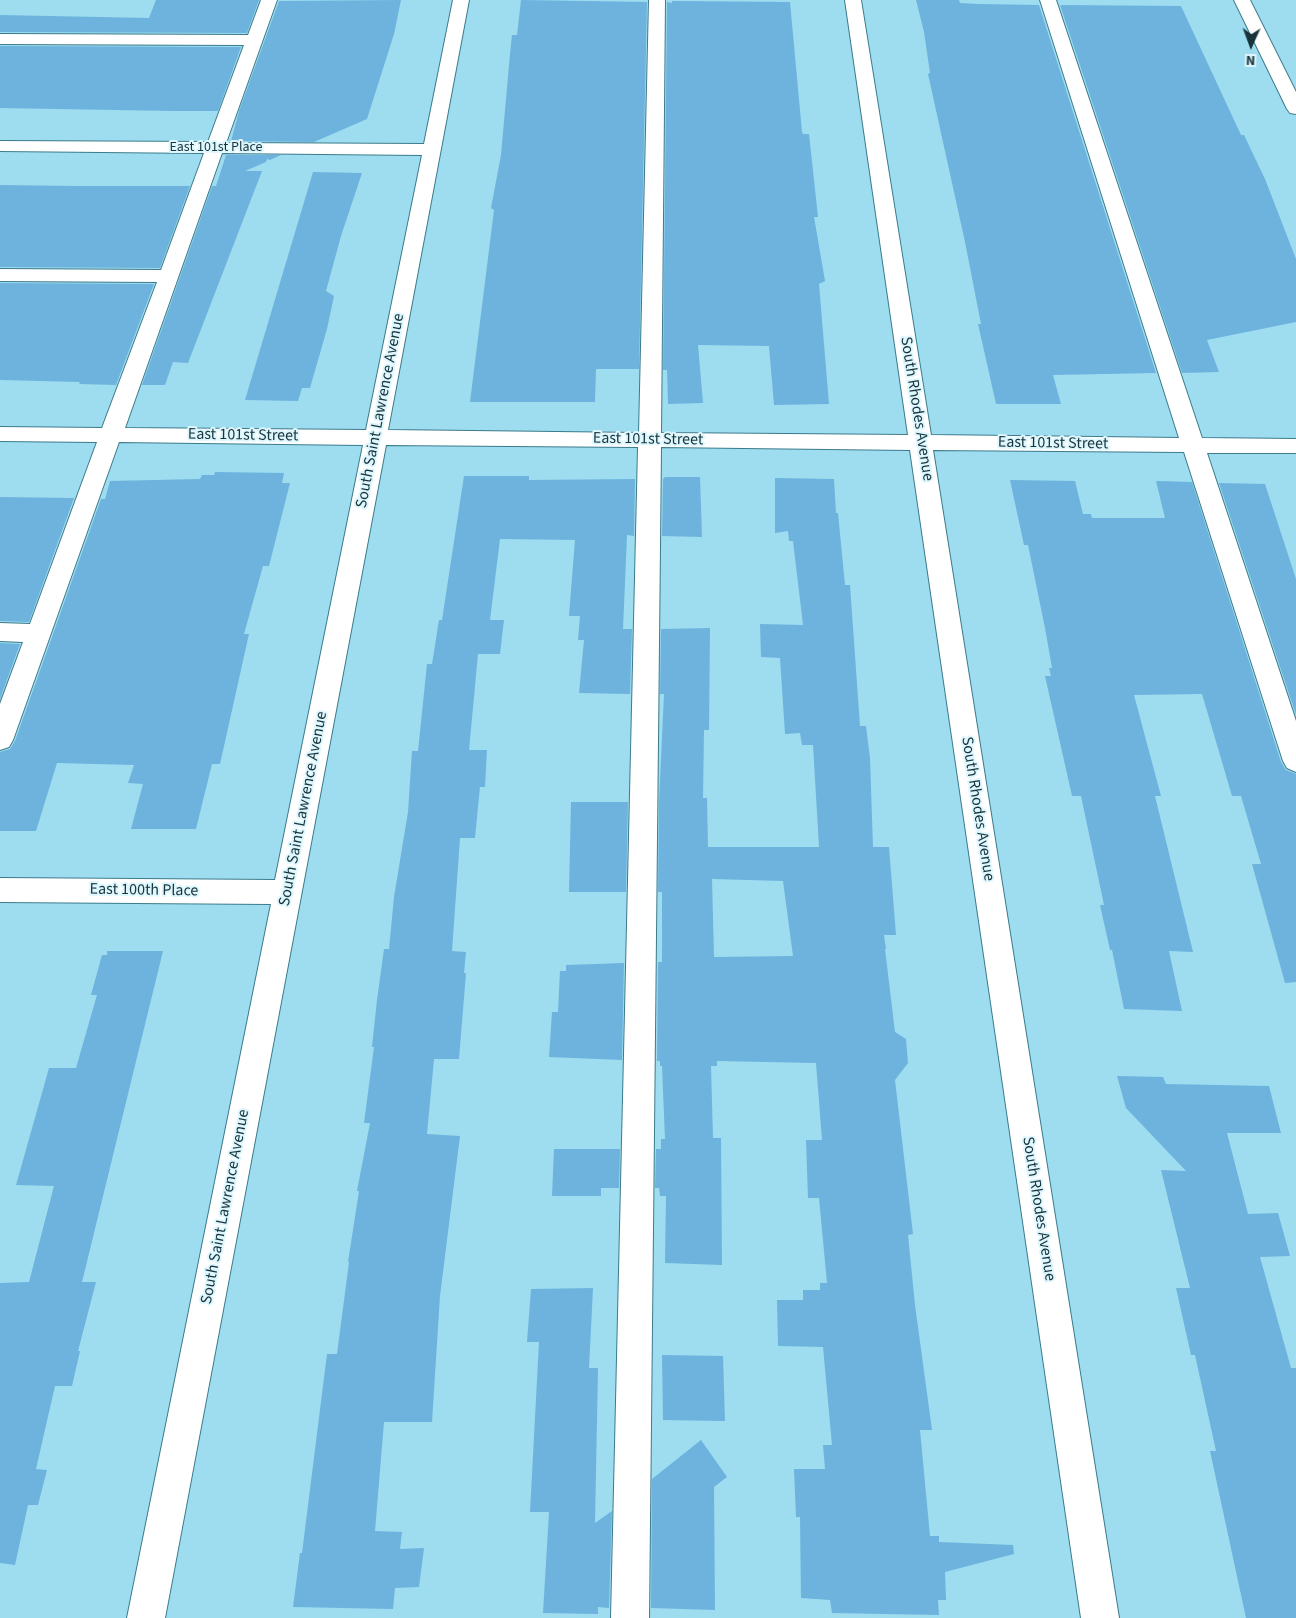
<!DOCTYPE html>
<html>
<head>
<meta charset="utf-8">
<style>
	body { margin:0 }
	#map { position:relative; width:1296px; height:1618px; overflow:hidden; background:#9dddef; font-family:"Source Sans 3",sans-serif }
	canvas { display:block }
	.north { position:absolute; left:1226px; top:20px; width:50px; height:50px; -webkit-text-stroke:4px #def7fe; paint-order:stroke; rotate:182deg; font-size:14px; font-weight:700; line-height:20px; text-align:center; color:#18333a }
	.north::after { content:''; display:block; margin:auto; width:18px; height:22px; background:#18333a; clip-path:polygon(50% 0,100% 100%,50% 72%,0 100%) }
</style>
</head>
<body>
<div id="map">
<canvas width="1296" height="1618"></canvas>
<div class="north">N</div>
</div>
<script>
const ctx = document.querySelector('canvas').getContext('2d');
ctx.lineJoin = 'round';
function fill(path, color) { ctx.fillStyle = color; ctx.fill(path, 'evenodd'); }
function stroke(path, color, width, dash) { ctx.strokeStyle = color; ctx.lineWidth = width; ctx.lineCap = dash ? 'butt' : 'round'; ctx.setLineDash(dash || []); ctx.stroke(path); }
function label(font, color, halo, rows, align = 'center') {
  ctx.font = font + ' "Source Sans 3",sans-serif'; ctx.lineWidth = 4; ctx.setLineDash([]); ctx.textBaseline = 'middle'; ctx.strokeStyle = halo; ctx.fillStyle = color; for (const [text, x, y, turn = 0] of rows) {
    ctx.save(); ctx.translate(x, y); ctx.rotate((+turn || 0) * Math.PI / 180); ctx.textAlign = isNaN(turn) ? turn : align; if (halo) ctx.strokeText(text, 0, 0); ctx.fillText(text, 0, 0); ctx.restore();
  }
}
fill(new Path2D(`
	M156,0H259L247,33L0,32V15L149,18Z
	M401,0L394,34L367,119L314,142L231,141L239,111L279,1Z
	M521,0L647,2L639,369H596L595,402H470L494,210L491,208L501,155L510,54L512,35H517Z
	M916,0H959L960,3L978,4L1039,5L1156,373L1053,375L1061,404H996L978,324H981L965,242L928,74L930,73L924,32Z
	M672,1L790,2L802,132L803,134H809L818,217H814L825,281L819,284L829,404L774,405L769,346L698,345L703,403L668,404L667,370H663L667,2L672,3Z
	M1060,5L1181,6L1241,135H1244L1265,179L1296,259V322L1207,340L1219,372L1182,373Z
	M0,46L241,47L218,111H172L0,108Z
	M226,155H281L270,160L267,159L266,162L245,171H262L188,363L173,362L165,385H142L212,186H216Z
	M313,172L362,173L341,236L326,291L334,296L327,329L310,388H302L298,401L245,400Z
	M0,185L76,186H190L160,268L0,267Z
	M0,283L154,284L116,385L79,384L80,382L0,380Z
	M215,472L284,473L282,483H290L269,566H263L244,634H249L220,764H212L196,829H131L143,784L128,783L134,765L57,763L36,831H0V752L10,749L15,741L101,499H105L110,481L200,479L202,475H214Z
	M464,476H529V480L635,479L634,536L627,535L623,629H632L630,694L579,693L584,640H578L580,616H569L575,540L500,539L490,620H504L500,654H478L469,750H487L485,787H480L475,838H460L452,951L466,952L464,973H466L459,1059H434L427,1134L460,1136L440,1296L432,1422H384L375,1531L402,1532L400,1549L424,1548L419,1587L395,1588L393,1609L293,1607L300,1553H302L327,1354H337L349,1262H348L359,1191H357L370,1123H364L374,1047H372L377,1000L384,949H389L394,897L408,812L412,751H418L427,664H432L439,620H442Z
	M665,477H700L702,537L662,536L663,479Z
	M775,478L834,479L836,513H838L845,585H850L860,726H866L870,758L873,847H889L896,935H884L886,949H885L895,1032L906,1039L908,1063L895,1080L913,1234L908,1235L915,1305L932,1430H920L930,1536H939V1542L1013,1545L1014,1554L945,1572L946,1600H938L939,1615L832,1613L830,1600L801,1598L800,1517H796L794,1469H825L823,1445H832L823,1347L778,1346L777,1300H803V1290H820V1283H827L819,1198H808L806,1140H822L816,1063L717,1061V1066H711L713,1138H721L722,1265L665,1263L666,1196H660L659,1188H655L656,1149H661V1139H665L662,1066H660V1061H657L658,962H662V892H658L659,802L664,694H660L661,629L710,628L709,730H704L703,798H707L708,847H819L813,745H802L800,733L785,734L780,658L761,657L760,624L803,625L793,541H789L788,531L775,533ZM712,879L783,881L793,956L714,957Z
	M1010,480L1075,481L1083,514H1091L1092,518H1165L1156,481L1192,482L1281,762L1286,770L1296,774V982L1285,983L1252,864H1261L1241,796H1232L1202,694L1134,695L1161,796H1155L1193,952L1169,951L1182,1011L1124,1009L1112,950H1110L1100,905H1104L1081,796H1072L1045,676H1051L1049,668H1052L1045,628L1028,545H1024Z
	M1219,483L1265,484L1296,579V715Z
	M0,497L74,498L29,622L0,621Z
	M0,643L20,644L0,699Z
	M571,802H628L626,892H569Z
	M107,951H163L82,1282H96L78,1351H80L72,1386H55L36,1469L47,1470L38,1505H28L15,1565L0,1563V1283L29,1282L54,1186L16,1185L49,1068H76L97,995H91L102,955H107Z
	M624,963L622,1060L549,1057L552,1012H558L560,971H566V965Z
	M1117,1076L1163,1077L1166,1084L1269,1086L1281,1133H1227L1248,1214L1278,1213L1290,1256L1260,1257L1291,1368H1296V1618H1246L1210,1451H1216L1195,1355H1191L1176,1288H1190L1161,1170L1186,1171L1126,1108Z
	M554,1149H620L619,1188H601V1196H552Z
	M593,1288L589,1368H598L595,1523L612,1511L609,1608L598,1607V1614L543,1613L549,1512H530L539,1342H527L531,1289Z
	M662,1355L723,1356L725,1421L663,1420Z
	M701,1440L727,1477L714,1487L715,1610L651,1608L652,1479Z`), '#6db3de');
const minor = new Path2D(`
	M261,0H277L226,143L424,144L453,0H469L388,430L639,433L649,0H665L661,433L908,435L845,0H861L931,435L1179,438L1040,0H1056L1202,438L1296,439V453H1207L1296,721V772L1287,768L1283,761L1184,452L933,450L1119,1618H1081L910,450L661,447L649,1618H611L638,447L386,445L165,1618H127L271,904L0,902V878L275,880L363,445L119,442L13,740L9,747L0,750V704L23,642L0,641V623L30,624L97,442L0,441V427L102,428L157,282L0,281V269L161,270L204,153L0,151V141L208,142L244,45L0,44V34L248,35ZM222,153L422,155L366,430L125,428Z
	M1234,0H1250L1296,92V114L1290,113L1287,109Z`);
stroke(minor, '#3c7b8b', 2);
fill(minor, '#fff');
label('14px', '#18333a', '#def7fe', [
	["East 101st Place",216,148]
]);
label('16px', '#18333a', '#def7fe', [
	["South Rhodes Avenue",916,409,81],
	["South Saint Lawrence Avenue",381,411,-79],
	["East 101st Street",243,436,1],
	["East 101st Street",648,440,1],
	["East 101st Street",1053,444,1],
	["South Saint Lawrence Avenue",304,809,-79],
	["South Rhodes Avenue",977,809,81],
	["East 100th Place",144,891,1],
	["South Saint Lawrence Avenue",226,1207,-79],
	["South Rhodes Avenue",1038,1209,81]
]);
</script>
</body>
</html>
